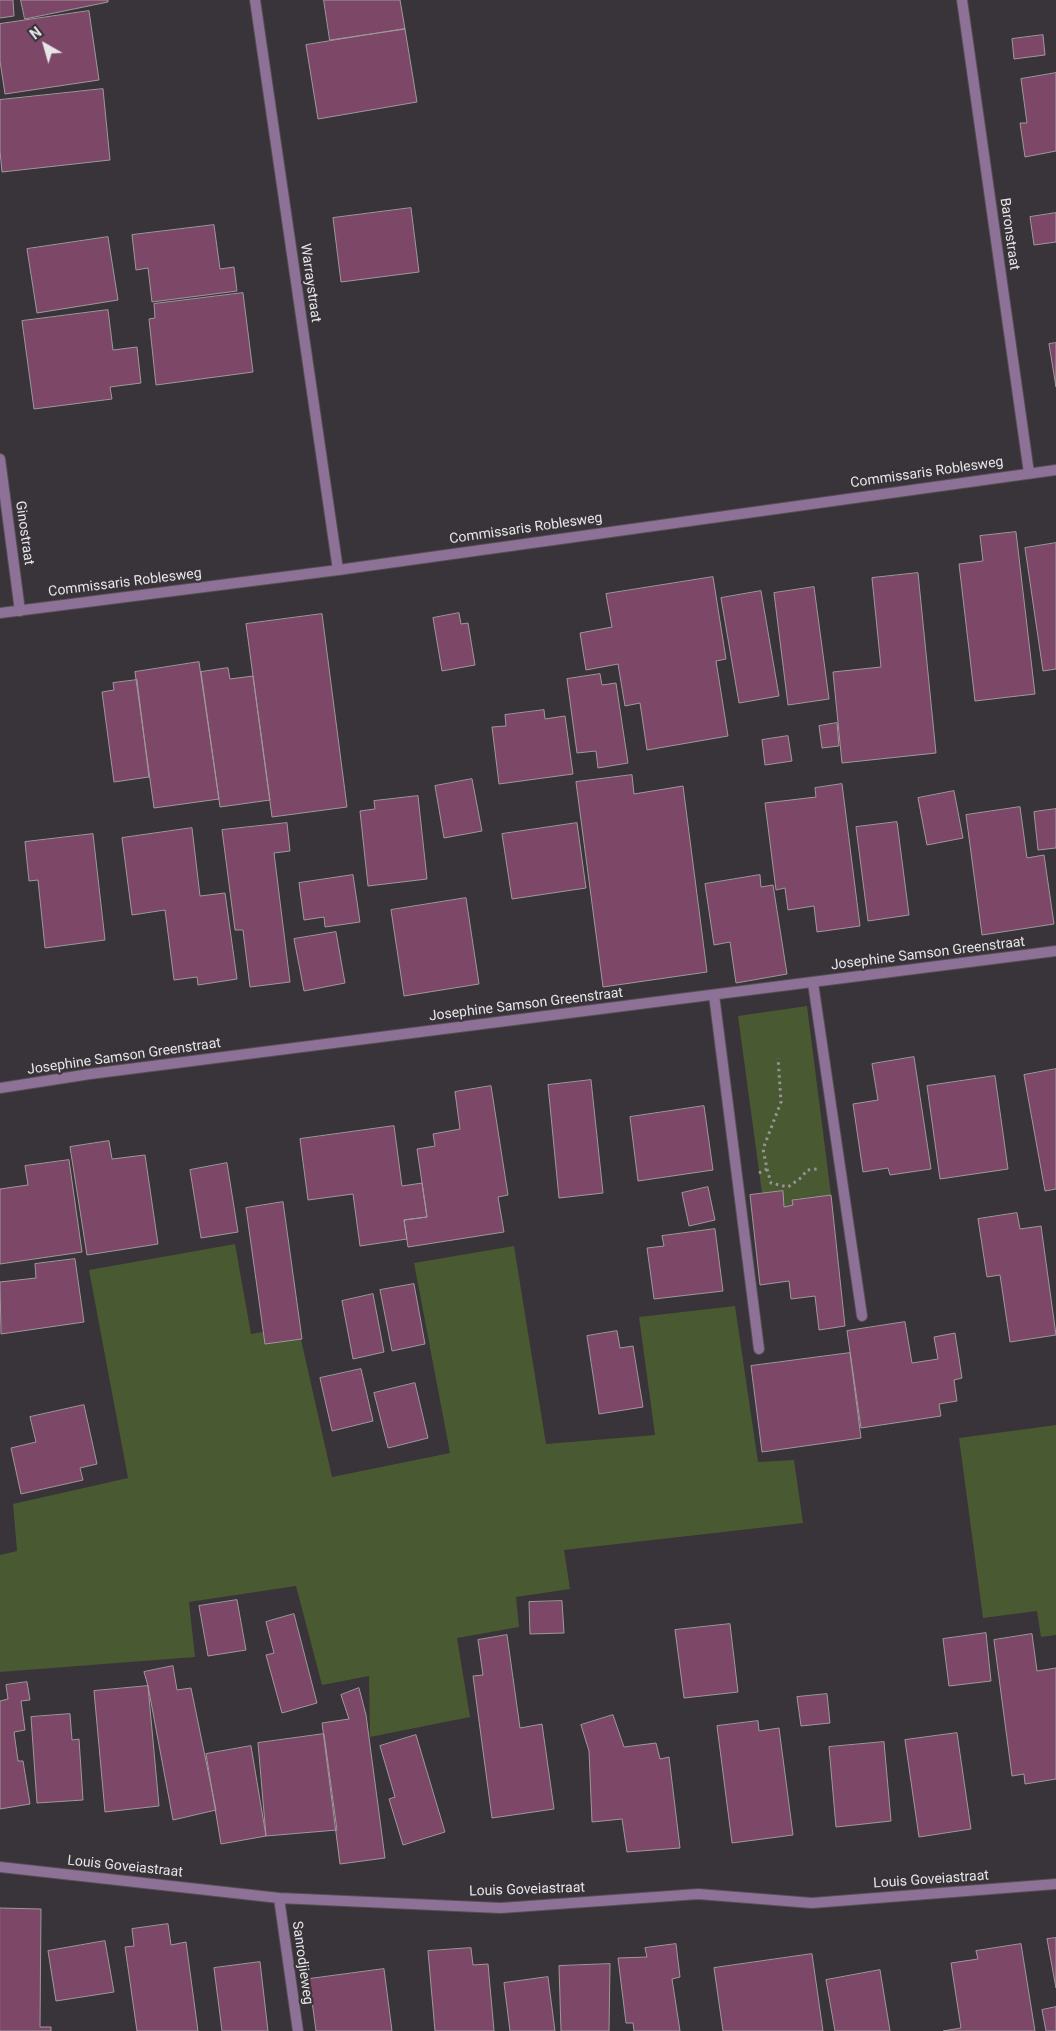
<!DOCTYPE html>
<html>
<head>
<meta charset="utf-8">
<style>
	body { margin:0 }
	#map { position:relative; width:1056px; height:2031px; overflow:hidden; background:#383439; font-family:Roboto,sans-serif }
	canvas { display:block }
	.north { position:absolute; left:20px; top:20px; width:50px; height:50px; -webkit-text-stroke:4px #383439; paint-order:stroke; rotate:322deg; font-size:14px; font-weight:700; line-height:20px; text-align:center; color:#e7e5e7 }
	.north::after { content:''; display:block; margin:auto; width:18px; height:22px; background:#e7e5e7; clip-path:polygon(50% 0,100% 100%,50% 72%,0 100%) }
</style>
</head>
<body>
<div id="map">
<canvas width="1056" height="2031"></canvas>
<div class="north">N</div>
</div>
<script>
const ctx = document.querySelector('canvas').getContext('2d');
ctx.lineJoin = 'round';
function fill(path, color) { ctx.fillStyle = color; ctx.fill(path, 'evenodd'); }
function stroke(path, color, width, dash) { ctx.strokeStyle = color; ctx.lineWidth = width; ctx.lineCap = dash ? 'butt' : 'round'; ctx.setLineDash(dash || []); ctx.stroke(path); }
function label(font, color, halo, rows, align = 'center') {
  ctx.font = font + ' Roboto,sans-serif'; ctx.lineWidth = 4.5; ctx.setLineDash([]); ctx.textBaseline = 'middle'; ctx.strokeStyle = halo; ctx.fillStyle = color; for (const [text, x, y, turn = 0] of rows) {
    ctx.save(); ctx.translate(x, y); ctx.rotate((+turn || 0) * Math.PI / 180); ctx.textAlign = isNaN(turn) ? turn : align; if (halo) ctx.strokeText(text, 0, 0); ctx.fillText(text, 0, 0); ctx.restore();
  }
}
fill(new Path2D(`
	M807,1006L831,1195L792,1199L793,1205L784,1207L782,1192L762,1193L738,1016Z
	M235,1244L251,1334L298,1326L332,1477L450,1453L414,1263L514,1246L546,1444L655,1435L639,1317L735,1306L758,1462L794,1460L803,1523L564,1550L570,1589L516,1597L519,1627L457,1638L470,1717L370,1737L369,1676L322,1685L296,1586L189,1602L195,1657L0,1672V1555L17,1551L13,1504L128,1478L89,1270Z
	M1056,1425V1635L1041,1637L1037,1611L983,1618L959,1438Z`), '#495931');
const building = new Path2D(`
	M0,0H13L14,16L0,18Z
	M21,0H108V2L25,19Z
	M324,0H400L405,29L330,40Z
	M89,11L99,80L5,94L0,61V24Z
	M405,29L417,102L318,119L306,45Z
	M1043,35L1045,55L1014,59L1012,39Z
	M1056,73V151L1025,157L1020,123H1027L1021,79Z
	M103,89L110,160L2,172L0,151V100Z
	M411,208L419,272L341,282L333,218Z
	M1056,213V242L1034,245L1030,217Z
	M214,225L220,269L234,267L237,291L152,302L148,268L136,270L132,235Z
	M108,237L118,300L37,313L27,249Z
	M243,293L253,372L156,385L149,319L155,318L154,304Z
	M108,310L113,350L137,347L141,383L110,387L112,399L34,409L22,321Z
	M1056,343V387L1049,344Z
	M1016,532L1035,694L975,701L959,564L983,561L980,536Z
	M1056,543V669L1043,671L1025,548Z
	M918,573L936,753L842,763L833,672L881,667L872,578Z
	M713,577L726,659L716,661L728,736L647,750L640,703L625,706L618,664L586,670L580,633L612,627L606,594Z
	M814,587L829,699L788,705L774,593Z
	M761,591L779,696L739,703L721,598Z
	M459,613L461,624L468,623L475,665L442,671L433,618Z
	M322,614L347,807L272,817L246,624Z
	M199,662L219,799L154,808L135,672Z
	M228,668L230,679L253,676L270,800L220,807L201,672Z
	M600,674L602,685L616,683L628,763L598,768L596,751L577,753L567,679Z
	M137,680L149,777L114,782L102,692L114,690L113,683Z
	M544,710L545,719L565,716L573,774L499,784L492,727L506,726L505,715Z
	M837,723L839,746L822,748L819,726Z
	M788,736L792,761L765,765L762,740Z
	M632,775L634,794L683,786L707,972L603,987L576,782Z
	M472,779L482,831L444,838L435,786Z
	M842,784L860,926L817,932L814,906L788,910L785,888L776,890L765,803L816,797L815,788Z
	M954,791L963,838L927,845L918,798Z
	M418,796L427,879L368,886L360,811L375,809L374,801Z
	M1020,807L1027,858L1044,855L1054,924L982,935L966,815Z
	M1056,809V848L1038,850L1034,812Z
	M897,822L909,915L868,921L856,827Z
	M287,823L290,851L274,853L290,982L250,987L243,930H235L222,830Z
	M577,823L586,888L512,899L502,834Z
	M192,828L200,896L225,893L237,979L198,985L197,977L174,980L165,910L132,915L122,838Z
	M93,834L105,940L45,948L38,880L29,881L25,842Z
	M353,875L360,922L325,927L324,917L304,920L299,883Z
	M760,875L761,887L773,885L787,974L736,983L730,942L714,945L705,884Z
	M466,898L479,984L404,996L391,910Z
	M336,932L345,983L304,991L294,939Z
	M914,1057L931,1169L890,1175L888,1168L863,1172L853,1104L878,1100L872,1064Z
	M1056,1069V1189L1045,1191L1024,1075Z
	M995,1076L1008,1169L940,1179L927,1086Z
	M591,1080L603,1193L559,1198L548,1085Z
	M491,1086L508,1195L498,1197L504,1232L408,1247L404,1220L427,1217L417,1149L435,1146L433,1134L460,1129L455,1092Z
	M704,1106L713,1170L638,1181L630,1117Z
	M394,1126L402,1186L422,1183L427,1217L404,1220L407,1239L360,1246L353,1194L308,1200L300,1139Z
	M109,1141L112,1159L145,1155L158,1244L87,1255L70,1147Z
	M69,1160L82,1252L0,1264V1189L28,1185L25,1166Z
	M227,1163L238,1232L201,1238L190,1170Z
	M708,1187L715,1220L689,1226L682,1193Z
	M783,1191L784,1207L793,1205L792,1200L831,1195L845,1326L819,1330L815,1296L791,1299L789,1281L760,1285L750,1195Z
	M283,1202L302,1339L265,1344L246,1208Z
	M1017,1213L1020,1229L1041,1226L1056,1335L1010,1342L1000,1275L987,1277L978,1219Z
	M715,1229L723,1291L654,1299L647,1248L664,1246L662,1236Z
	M75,1259L84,1322L1,1334L0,1282L36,1278L35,1264Z
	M414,1284L425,1344L392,1351L380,1290Z
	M373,1294L384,1352L353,1359L342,1301Z
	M905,1322L912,1363L938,1359L934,1337L955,1333L962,1378L954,1380L957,1401L939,1404L941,1416L861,1428L847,1331Z
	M617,1331L620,1348L633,1346L643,1407L599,1414L587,1336Z
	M850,1353L861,1438L762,1452L751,1366Z
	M361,1369L373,1421L332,1431L320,1378Z
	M415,1383L428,1438L388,1448L374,1393Z
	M84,1405L97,1464L80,1468L83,1480L21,1494L11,1448L36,1442L30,1417Z
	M237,1600L246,1650L208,1656L199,1606Z
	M562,1601L564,1633L530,1634L529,1602Z
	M294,1614L317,1703L282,1713L266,1655L274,1653L266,1622Z
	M730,1624L738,1692L684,1698L675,1630Z
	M986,1633L991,1681L949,1686L943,1639Z
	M1032,1634L1037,1671L1056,1668V1779L1025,1784L1024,1774L1012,1776L994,1640Z
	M507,1635L520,1728L542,1724L554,1809L492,1818L473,1676L483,1675L478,1640Z
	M173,1666L177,1690L191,1688L216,1810L173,1820L148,1686L144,1672Z
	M27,1682L30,1700L21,1701L25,1730L14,1732L18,1761H23L30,1804L0,1809V1701L8,1699L6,1685Z
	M148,1686L159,1806L105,1812L94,1691Z
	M359,1688L366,1715L385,1858L340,1864L322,1723L349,1719L341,1695Z
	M827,1694L830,1723L801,1726L797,1697Z
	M70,1714L72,1740L79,1739L83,1800L37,1803L31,1717Z
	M613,1715L624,1747L656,1743L660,1759L669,1757L680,1848L627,1852L622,1819L592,1822L589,1751L581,1725Z
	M758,1721L759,1731L779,1728L793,1835L732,1843L717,1726Z
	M957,1733L971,1829L919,1837L905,1740Z
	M324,1734L337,1830L266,1836L258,1743Z
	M416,1735L445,1832L403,1845L389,1799L395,1797L380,1746Z
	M884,1742L891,1821L836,1827L829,1747Z
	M251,1746L266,1836L221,1844L206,1754Z
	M0,1908L41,1909L40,2027H51V2031H0Z
	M168,1924L171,1945L186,1942L198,2031H137L125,1947L134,1946L132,1929Z
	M1056,1938V1988L1047,1939Z
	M105,1941L114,1992L56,2001L48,1951Z
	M676,1944L680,1977L672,1979L680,2031H634L633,2023H626L618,1958L647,1957L645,1948Z
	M1021,1944L1035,2031H943L961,2028L951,1963L978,1959L976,1951Z
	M471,1948L473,1965L488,1964L494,2031H435L428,1951Z
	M812,1954L823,2031H723L714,1968Z
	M260,1962L268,2031H222L214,1968Z
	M610,1964L609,2031H561L559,1966Z
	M384,1969L392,2031H316L309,1979Z
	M880,1970L890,2031H835L826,1980Z
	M548,1977L555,2031H510L504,1983Z
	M1056,2007V2031H1046L1042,2010Z`);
fill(building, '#7d4868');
stroke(building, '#9f989b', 1);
const lane = new Path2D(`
	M255,0L338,570
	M0,459L20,611
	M813,983L862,1316
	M714,995L759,1349`);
const street = new Path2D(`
	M962,0L1029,473
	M0,613L338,570L1056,470
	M0,1088L90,1074L1056,951
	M0,1867L279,1898L501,1908L698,1894L812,1903L1056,1884
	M279,1898L298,2031`);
stroke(lane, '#545055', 12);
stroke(street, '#545055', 12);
stroke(new Path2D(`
	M767,1169L771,1183L788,1187L802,1177L807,1170L817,1169
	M759,1173L767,1169L763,1149L781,1102L778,1058`), '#979497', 3, [2.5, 4]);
stroke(lane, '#8e7196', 10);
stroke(street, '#8e7196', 10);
label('14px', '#e7e5e7', '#383439', [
	["Baronstraat",1009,234,82],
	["Warraystraat",310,283,82],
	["Commissaris Roblesweg",927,473,-8],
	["Commissaris Roblesweg",526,529,-8],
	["Ginostraat",24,533,82],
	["Commissaris Roblesweg",125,583,-7],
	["Josephine Samson Greenstraat",928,954,-7],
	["Josephine Samson Greenstraat",526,1005,-7],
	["Josephine Samson Greenstraat",124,1057,-8],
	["Louis Goveiastraat",125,1867,6],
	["Louis Goveiastraat",931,1880,-4],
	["Louis Goveiastraat",527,1890,-2],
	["Sanrodjieweg",302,1963,82]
]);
</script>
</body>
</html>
